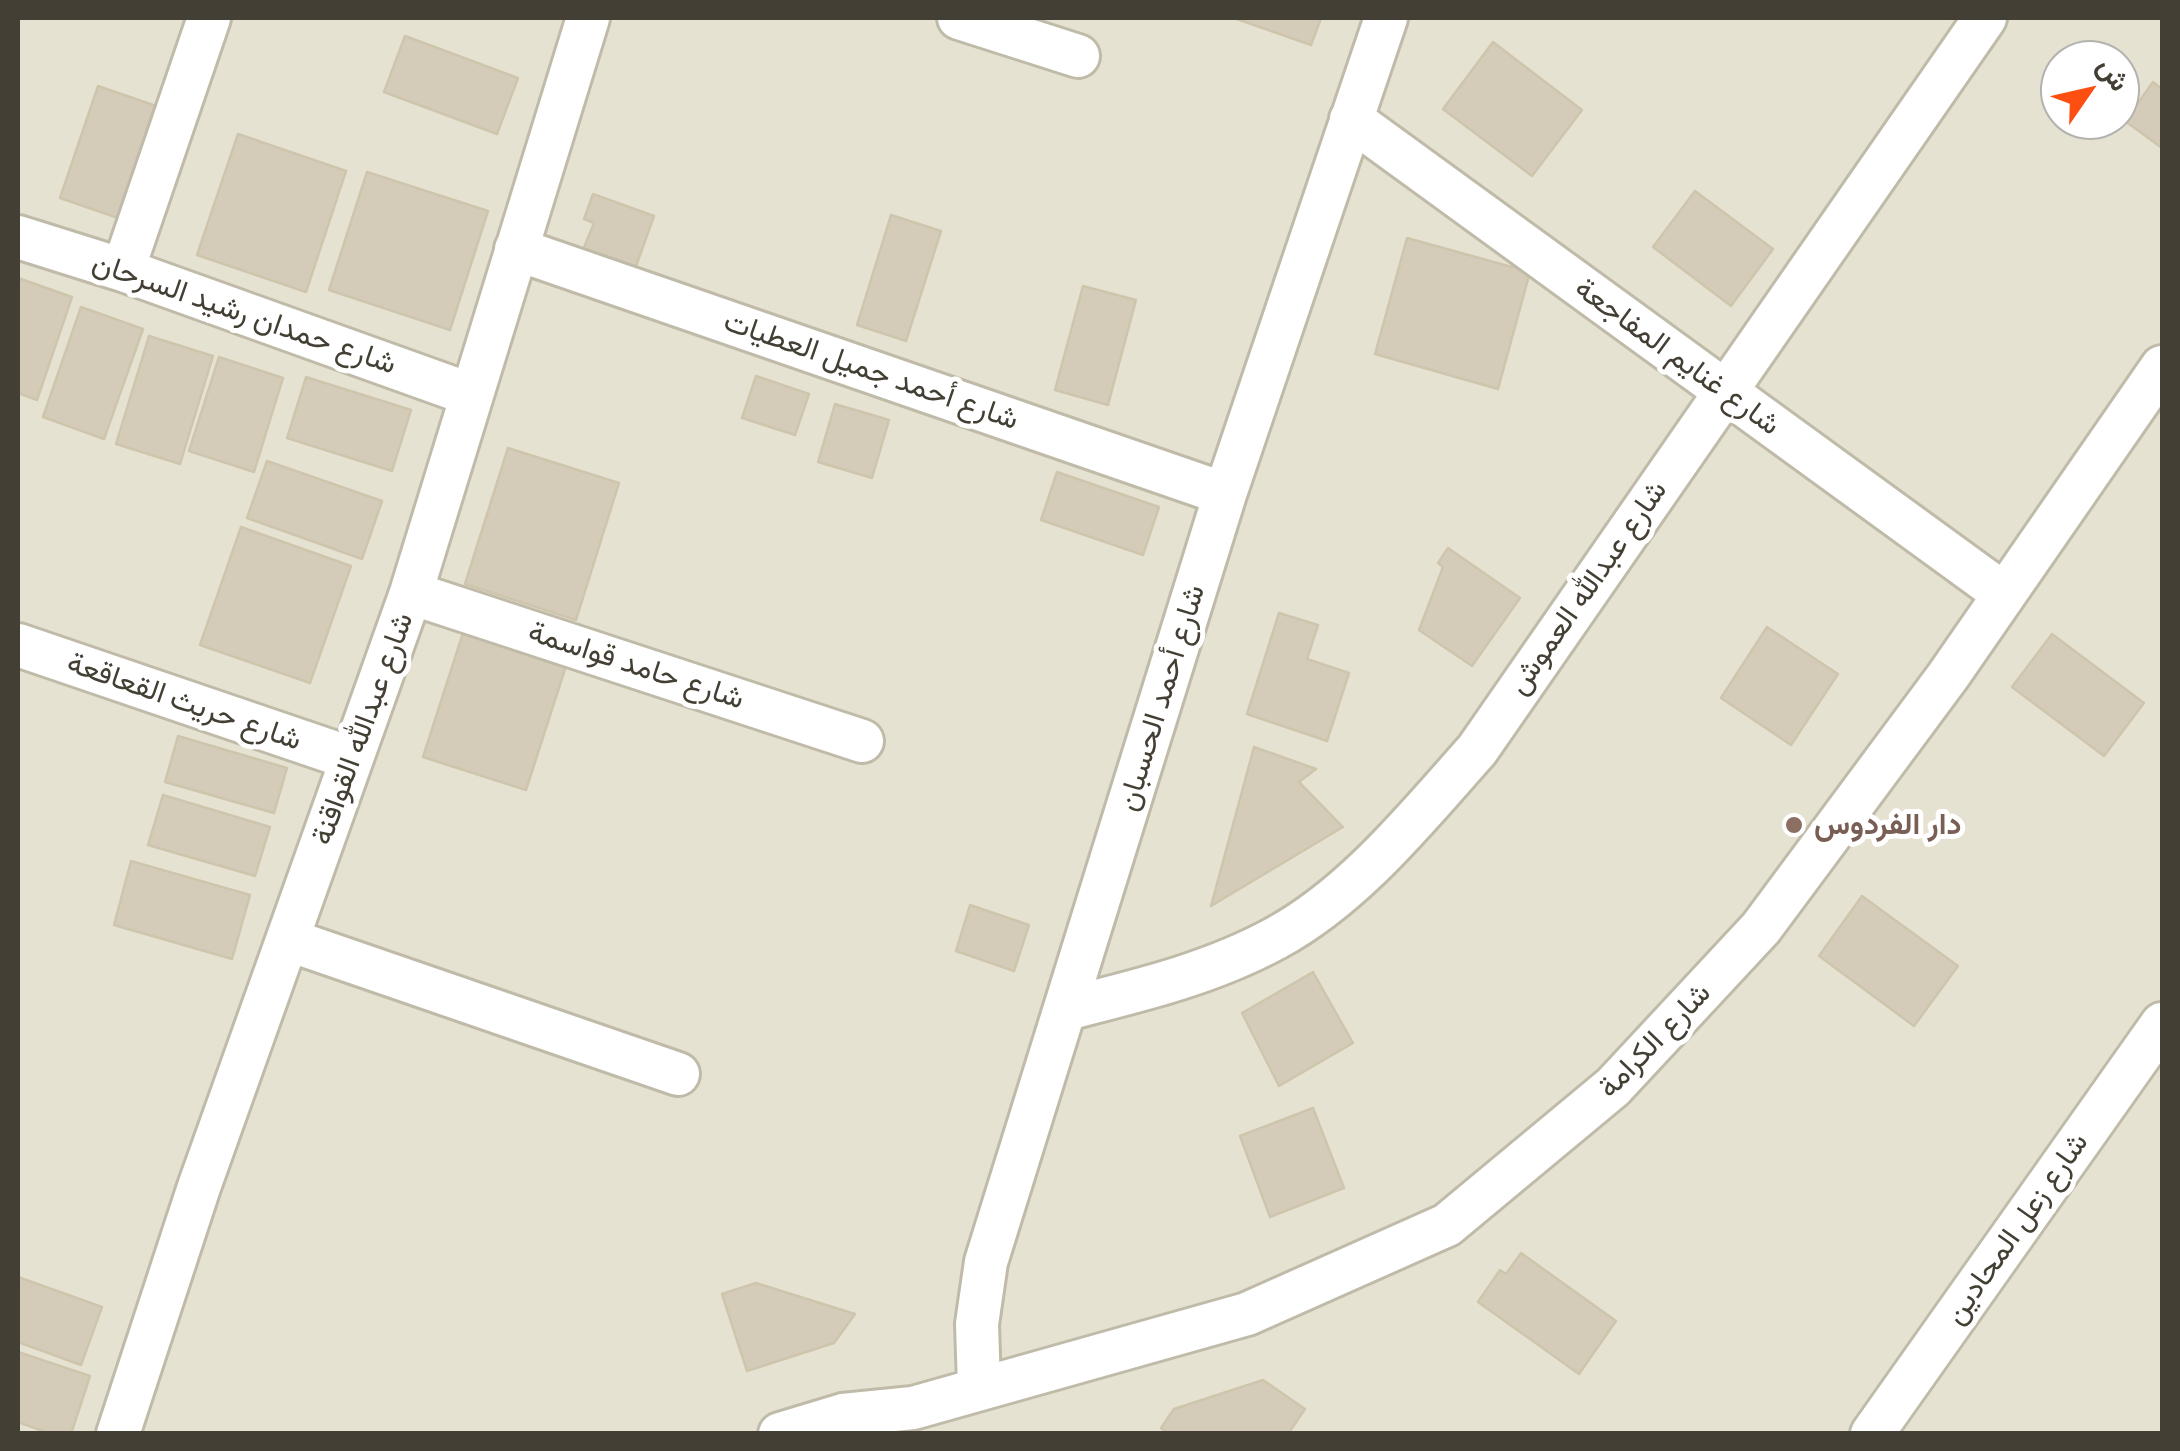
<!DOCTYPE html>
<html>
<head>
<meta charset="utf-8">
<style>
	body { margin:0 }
	#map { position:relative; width:2180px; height:1451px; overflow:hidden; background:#f2efe4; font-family:Karla,Vazirmatn,sans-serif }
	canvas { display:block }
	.frame { position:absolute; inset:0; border:20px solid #443f34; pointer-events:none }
	.north { position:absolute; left:2040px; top:40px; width:100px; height:100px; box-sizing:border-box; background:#fff; border:2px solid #b4b2ae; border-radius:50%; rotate:56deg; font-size:28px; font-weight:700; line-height:40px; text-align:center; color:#443f34 }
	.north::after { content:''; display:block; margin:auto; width:35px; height:45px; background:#fc4f11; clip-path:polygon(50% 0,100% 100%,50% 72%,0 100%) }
</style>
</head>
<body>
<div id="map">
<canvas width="2180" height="1451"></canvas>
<div class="frame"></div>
<div class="north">ش</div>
</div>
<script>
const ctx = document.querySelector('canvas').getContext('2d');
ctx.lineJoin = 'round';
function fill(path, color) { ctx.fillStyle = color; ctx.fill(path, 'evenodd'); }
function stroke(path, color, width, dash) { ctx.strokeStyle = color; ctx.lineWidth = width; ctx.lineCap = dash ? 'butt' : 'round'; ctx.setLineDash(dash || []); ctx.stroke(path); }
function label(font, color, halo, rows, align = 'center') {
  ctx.font = font + ' Karla,Vazirmatn,sans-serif'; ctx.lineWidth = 10; ctx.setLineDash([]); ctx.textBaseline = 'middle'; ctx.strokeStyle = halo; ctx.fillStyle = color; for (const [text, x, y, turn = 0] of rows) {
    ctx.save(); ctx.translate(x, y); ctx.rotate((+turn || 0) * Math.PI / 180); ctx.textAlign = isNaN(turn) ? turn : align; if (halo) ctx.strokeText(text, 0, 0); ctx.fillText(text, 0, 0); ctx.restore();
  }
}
fill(new Path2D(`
	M18,18H2162V1433H18ZM2060,60H2120V120H2060Z`), '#e6e2d2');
const building = new Path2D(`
	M1234,18H1321L1311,45Z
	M405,36L518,78L497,134L384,92Z
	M1493,42L1582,110L1532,176L1443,109Z
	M2153,82L2162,89V148L2125,121Z
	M98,86L162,108L124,220L60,198Z
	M238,134L346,171L306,292L197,255Z
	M367,172L488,211L450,330L329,290Z
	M1695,191L1773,249L1731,306L1653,247Z
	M593,194L654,216L635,269L583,250L594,223L584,219Z
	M891,215L941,231L906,341L857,325Z
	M1407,238L1530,272L1498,389L1375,354Z
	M18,278L72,297L37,400L18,393Z
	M1083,286L1136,300L1108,405L1055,390Z
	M81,307L143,329L104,439L43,417Z
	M149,336L213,356L180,464L116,444Z
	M219,357L283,378L254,472L189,451Z
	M756,376L809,394L795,435L742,418Z
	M306,377L411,410L392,471L287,438Z
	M835,404L889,420L872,478L818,462Z
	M508,448L619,483L576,620L465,584Z
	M267,461L382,501L362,559L247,518Z
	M1057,472L1159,507L1143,555L1041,520Z
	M241,527L351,566L310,683L200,645Z
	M1448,548L1520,598L1472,666L1419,630L1443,567L1438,563Z
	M1279,613L1318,625L1307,659L1349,673L1327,741L1247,714Z
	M1767,627L1838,674L1791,745L1721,698Z
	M463,633L566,666L526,790L423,757Z
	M2052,634L2144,703L2104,756L2012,687Z
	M178,736L287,768L274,813L165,782Z
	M1254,747L1316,769L1299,782L1343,827L1211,906Z
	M163,795L270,827L255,876L148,845Z
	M131,861L250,895L232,959L114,925Z
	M1862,896L1958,966L1914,1026L1819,956Z
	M970,905L1029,925L1014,971L956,951Z
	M1313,972L1353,1043L1279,1086L1242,1013Z
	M1313,1108L1344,1188L1270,1217L1240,1136Z
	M1521,1253L1616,1321L1579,1374L1478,1302L1500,1270L1506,1274Z
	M18,1277L102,1307L81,1365L18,1342Z
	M756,1283L855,1314L834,1343L747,1371L722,1294Z
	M18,1352L90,1376L71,1434H51L18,1422Z
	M1263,1380L1305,1409L1288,1434H1169L1161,1428L1174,1409Z`);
fill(building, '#d4ccb9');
stroke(building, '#cec5ac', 2.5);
const minor = new Path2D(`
	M959,18L1078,56
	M1351,119L2004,594
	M18,237L123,270L469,394
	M516,249L1225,494
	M123,270L209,18
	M411,593L862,741
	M18,645L350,758
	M289,940L678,1074
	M1066,1009C1137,991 1210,974 1276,938C1355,895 1417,817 1477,750L1985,18
	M979,1386L977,1324L986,1262L1225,494L1386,18
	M118,1434L199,1187L411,593L588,18
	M780,1434L843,1415L913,1408L1247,1314L1447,1225L1613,1087L1761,928L1948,676L2162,367
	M1872,1434L2162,1024`);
stroke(minor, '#c0bba9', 48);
stroke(minor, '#fff', 42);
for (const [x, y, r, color] of [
	[1794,825,10,"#8d6e63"]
]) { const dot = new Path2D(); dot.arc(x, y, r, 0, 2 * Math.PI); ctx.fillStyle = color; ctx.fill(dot); stroke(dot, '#fff', 4); }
label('30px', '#443f34', '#fff', [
	["شارع حمدان رشيد السرحان",244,314,19],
	["شارع غنايم المفاجعة",1677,357,36],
	["شارع أحمد جميل العطيات",871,371,19],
	["شارع عبدالله العموش",1588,588,-55],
	["شارع حامد قواسمة",636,666,18],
	["شارع أحمد الحسبان",1162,698,-73],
	["شارع حريث القعاقعة",184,702,19],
	["شارع عبدالله القواقنة",363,729,-70],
	["شارع الكرامة",1655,1041,-46],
	["شارع زعل المحادين",2017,1229,-55]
]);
label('bold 30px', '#785e54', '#fff', [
	["دار الفردوس",1814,825]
], 'left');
</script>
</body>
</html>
